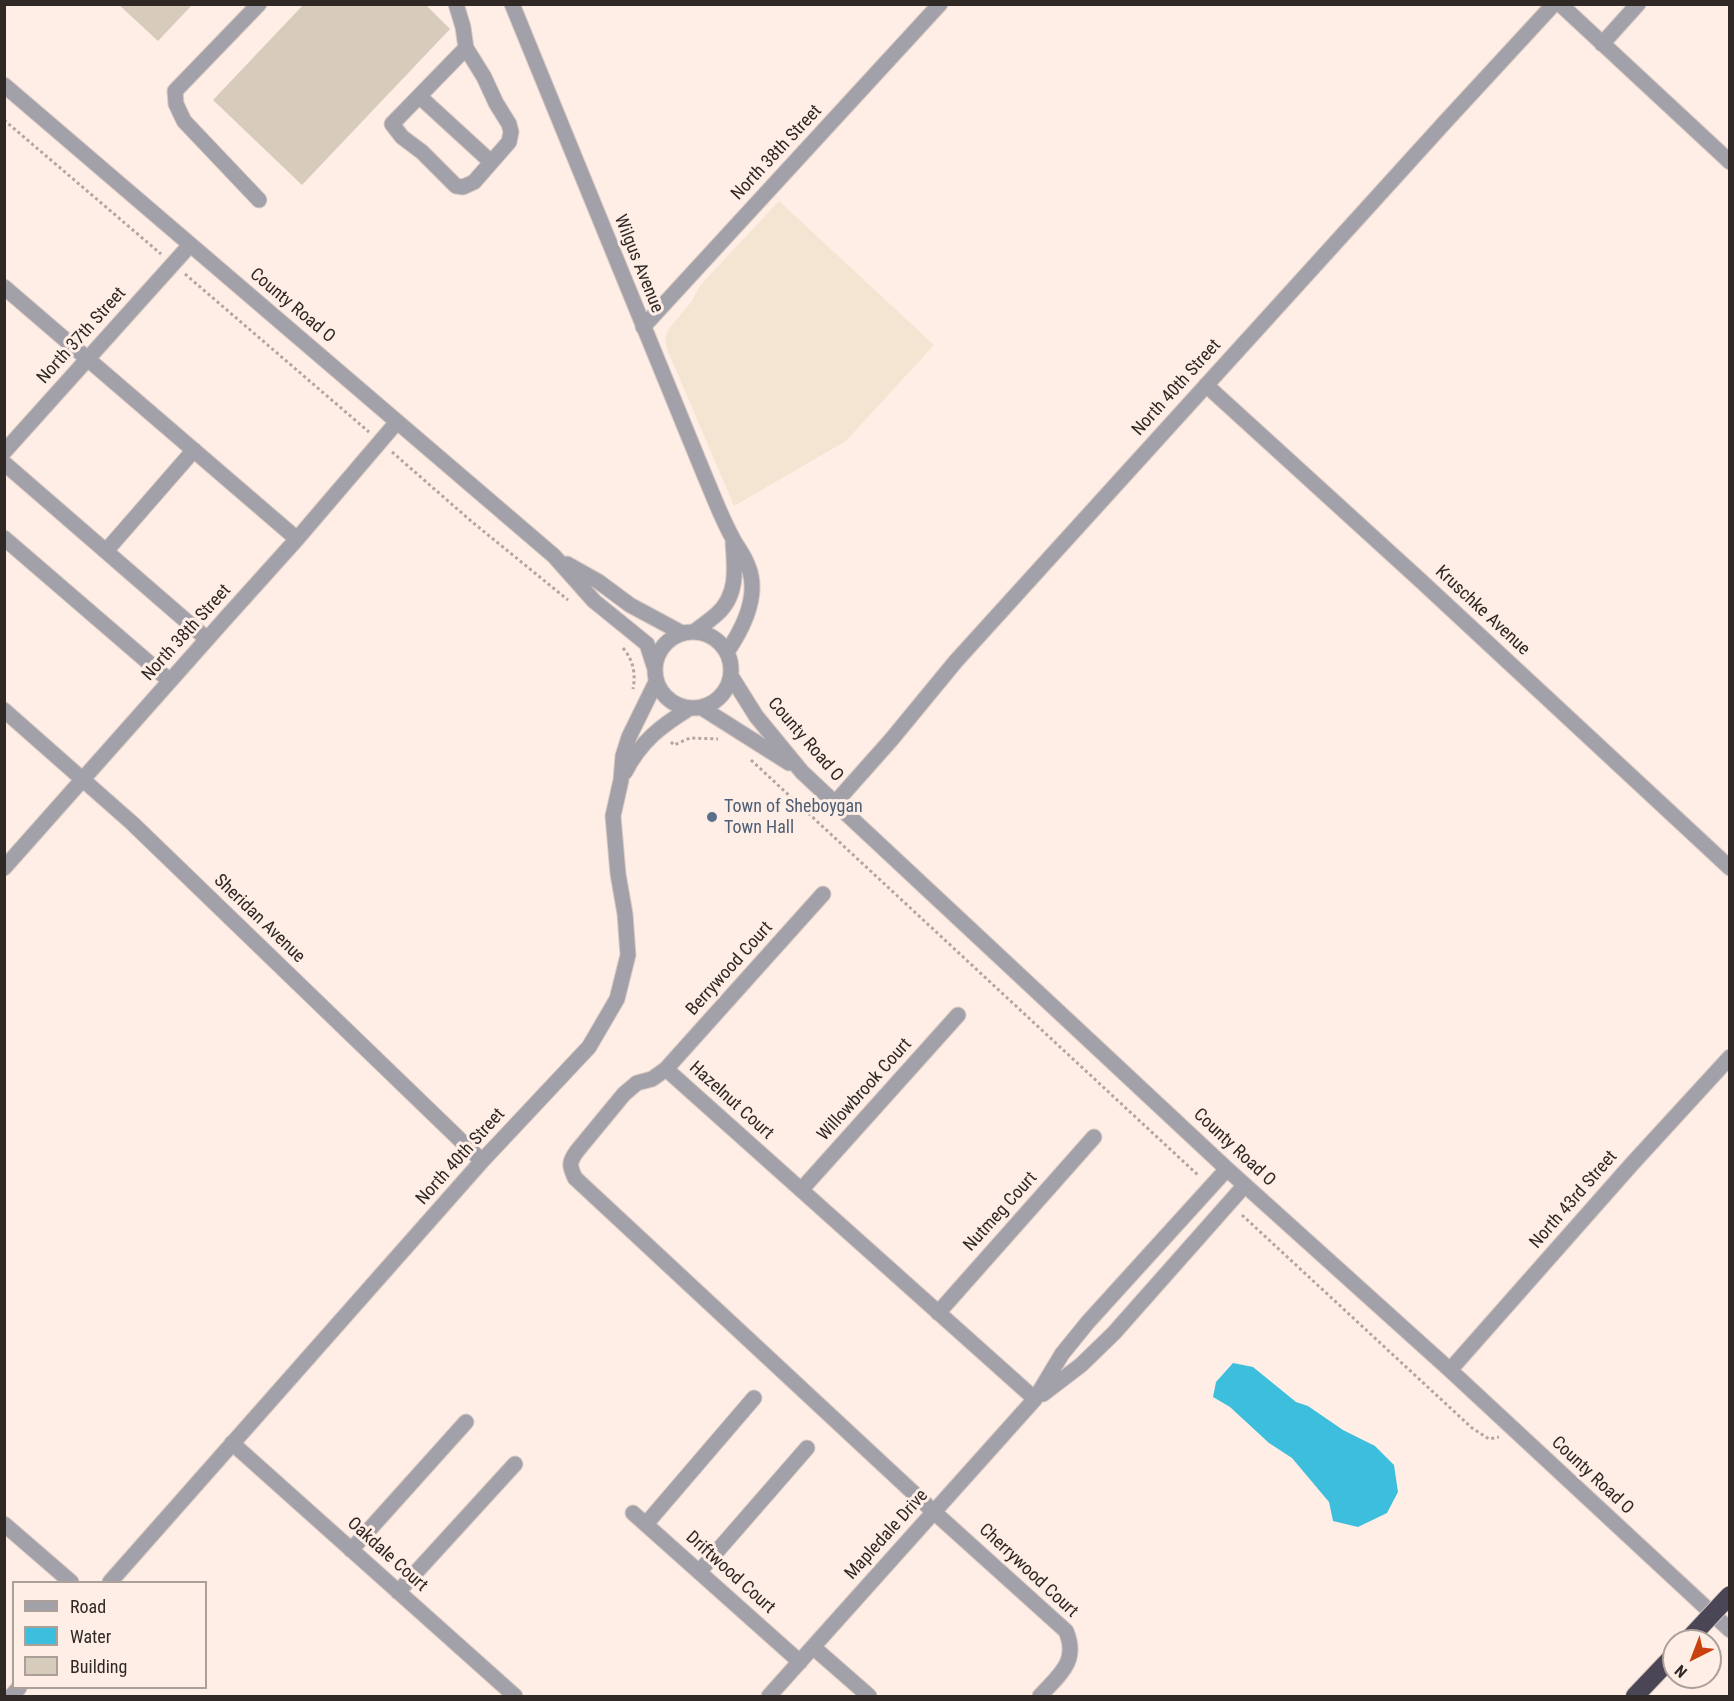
<!DOCTYPE html>
<html>
<head>
<meta charset="utf-8">
<style>
	body { margin:0 }
	#map { position:relative; width:1734px; height:1701px; overflow:hidden; background:#feeee6; font-family:"Roboto Condensed",sans-serif }
	canvas { display:block }
	.frame { position:absolute; inset:0; border:6px solid #2f2825; pointer-events:none }
	.legend { position:absolute; left:12px; top:1581px; width:195px; height:108px; box-sizing:border-box; background:#feeee6; border:2px solid #ab9f99; margin:0; padding:8px 10px; list-style:none; font-size:18px; color:#2f2825 }
	.legend li { display:flex; align-items:center; gap:12px; height:30px }
	.legend b { width:30px; border:2px solid #ab9f99 }
	.north { position:absolute; left:1662px; top:1629px; width:60px; height:60px; box-sizing:border-box; background:#feeee6; border:2px solid #ab9f99; border-radius:50%; rotate:222deg; font-size:16px; font-weight:700; line-height:24px; text-align:center; color:#2f2825 }
	.north::after { content:''; display:block; margin:auto; width:21px; height:27px; background:#c9410e; clip-path:polygon(50% 0,100% 100%,50% 72%,0 100%) }
</style>
</head>
<body>
<div id="map">
<canvas width="1734" height="1701"></canvas>
<div class="frame"></div>
<ul class="legend">
<li><b style="height:8px;background:#a2a0a8"></b>Road</li>
<li><b style="height:16px;background:#3ebedd"></b>Water</li>
<li><b style="height:16px;background:#d7ccbc"></b>Building</li>
</ul>
<div class="north">N</div>
</div>
<script>
const ctx = document.querySelector('canvas').getContext('2d');
ctx.lineJoin = 'round';
function fill(path, color) { ctx.fillStyle = color; ctx.fill(path, 'evenodd'); }
function stroke(path, color, width, dash) { ctx.strokeStyle = color; ctx.lineWidth = width; ctx.lineCap = dash ? 'butt' : 'round'; ctx.setLineDash(dash || []); ctx.stroke(path); }
function label(font, color, halo, rows, align = 'center') {
  ctx.font = font + ' "Roboto Condensed",sans-serif'; ctx.lineWidth = 6; ctx.setLineDash([]); ctx.textBaseline = 'middle'; ctx.strokeStyle = halo; ctx.fillStyle = color; for (const [text, x, y, turn = 0] of rows) {
    ctx.save(); ctx.translate(x, y); ctx.rotate((+turn || 0) * Math.PI / 180); ctx.textAlign = isNaN(turn) ? turn : align; if (halo) ctx.strokeText(text, 0, 0); ctx.fillText(text, 0, 0); ctx.restore();
  }
}
fill(new Path2D(`
	M779,201L934,345L846,441L734,506L667,349L665,338L668,330L692,301L699,287L707,278Z`), '#f4e5d2');
fill(new Path2D(`
	M1233,1363L1253,1367L1296,1402L1308,1406L1343,1430L1375,1446L1394,1465L1398,1492L1387,1513L1358,1527L1333,1521L1329,1502L1292,1458L1269,1443L1230,1407L1213,1397L1216,1382Z`), '#3ebedd');
fill(new Path2D(`
	M118,4H193L158,41Z
	M304,4H425L450,29L302,185L213,100Z`), '#d7ccbc');
const minor = new Path2D(`
	M259,4L175,91L176,104L184,121L259,200
	M456,4L463,27L466,48L484,77L496,103L509,124L511,132L509,142L474,182L463,187L456,186L422,152L402,137L392,124L466,48
	M512,4L704,474C713,495 721,517 732,537C737,547 744,555 748,566C760,595 744,627 727,652
	M1560,4L1730,162
	M1602,44L1638,4
	M4,85L554,556L594,601L647,644L654,666
	M419,96L491,162
	M4,287L297,539
	M643,327L940,4
	M1206,385L1420,580L1730,868
	M4,452L190,245
	M4,463L207,639
	M4,538L170,681
	M106,551L194,450
	M567,564L599,582L630,605L682,633
	M695,631C702,626 710,620 717,614C738,595 735,569 733,543
	M655 670a38 38 0 1 1 76 0a38 38 0 1 1-76 0Z
	M731,676L756,716L802,772L835,803L1227,1169L1450,1370L1730,1630
	M702,708L789,763
	M4,710L132,823L482,1161
	M625,772C641,741 661,726 690,708
	M835,803L891,740L956,661L1446,121L1554,4
	M4,868L225,619L297,539L397,422
	M823,894L666,1069L652,1079L637,1083L624,1094L577,1151C569,1162 569,1165 575,1178L934,1512L1066,1631C1079,1662 1059,1675 1040,1696
	M666,1069L1035,1399
	M801,1190L958,1015
	M938,1313L1094,1137
	M1450,1370L1631,1165L1730,1057
	M1043,1394L1081,1365L1114,1333L1245,1185
	M232,1443L515,1696
	M633,1513L800,1662
	M4,1524L71,1582
	M646,1524L754,1398
	M351,1550L466,1422
	M699,1572L807,1448
	M110,1582L482,1161L589,1047L617,999L628,955L625,914L618,874L613,816L621,780L623,756L629,737L656,682
	M398,1592L515,1464
	M813,1647L869,1696
	M11,1696L19,1688
	M769,1696L1035,1399L1062,1354L1088,1322L1227,1169`);
const highway = new Path2D(`
	M1635,1696L1674,1655`);
stroke(minor, '#d9cac3', 17);
stroke(highway, '#d9cac3', 20);
stroke(new Path2D(`
	M4,120L161,254
	M185,274L369,432
	M392,452L471,521L568,600
	M623,648C633,660 636,673 633,689
	M671,742L674,745L690,738L718,739
	M751,760L1199,1176
	M1242,1215L1472,1428L1489,1439L1499,1437`), '#b3a6a0', 3, [3, 3]);
stroke(minor, '#a2a0a8', 15);
stroke(highway, '#4a4655', 18);
const highwayBridge = new Path2D(`
	M1687,1641L1730,1595`);
stroke(highwayBridge, '#d9cac3', 20, []);
stroke(highwayBridge, '#4a4655', 18);
for (const [x, y, r, color] of [
	[712,817,6,"#5c6f8a"]
]) { const dot = new Path2D(); dot.arc(x, y, r, 0, 2 * Math.PI); ctx.fillStyle = color; ctx.fill(dot); stroke(dot, '#feeee6', 2); }
label('18px', '#2f2825', '#feeee6', [
	["North 38th Street",777,153,-47],
	["Wilgus Avenue",638,264,68],
	["County Road O",292,306,40],
	["North 37th Street",82,336,-48],
	["North 40th Street",1177,388,-48],
	["Kruschke Avenue",1482,611,43],
	["North 38th Street",187,633,-48],
	["County Road O",805,740,49],
	["Sheridan Avenue",259,919,44],
	["Berrywood Court",730,969,-48],
	["Willowbrook Court",865,1090,-48],
	["Hazelnut Court",731,1101,42],
	["County Road O",1234,1148,43],
	["North 40th Street",461,1157,-48],
	["North 43rd Street",1574,1200,-49],
	["Nutmeg Court",1001,1212,-48],
	["County Road O",1592,1476,43],
	["Mapledale Drive",887,1535,-48],
	["Oakdale Court",387,1555,42],
	["Cherrywood Court",1028,1571,43],
	["Driftwood Court",730,1573,42]
]);
label('18px', '#4e5e75', '#feeee6', [
	["Town of Sheboygan",724,807],
	["Town Hall",724,828]
], 'left');
</script>
</body>
</html>
